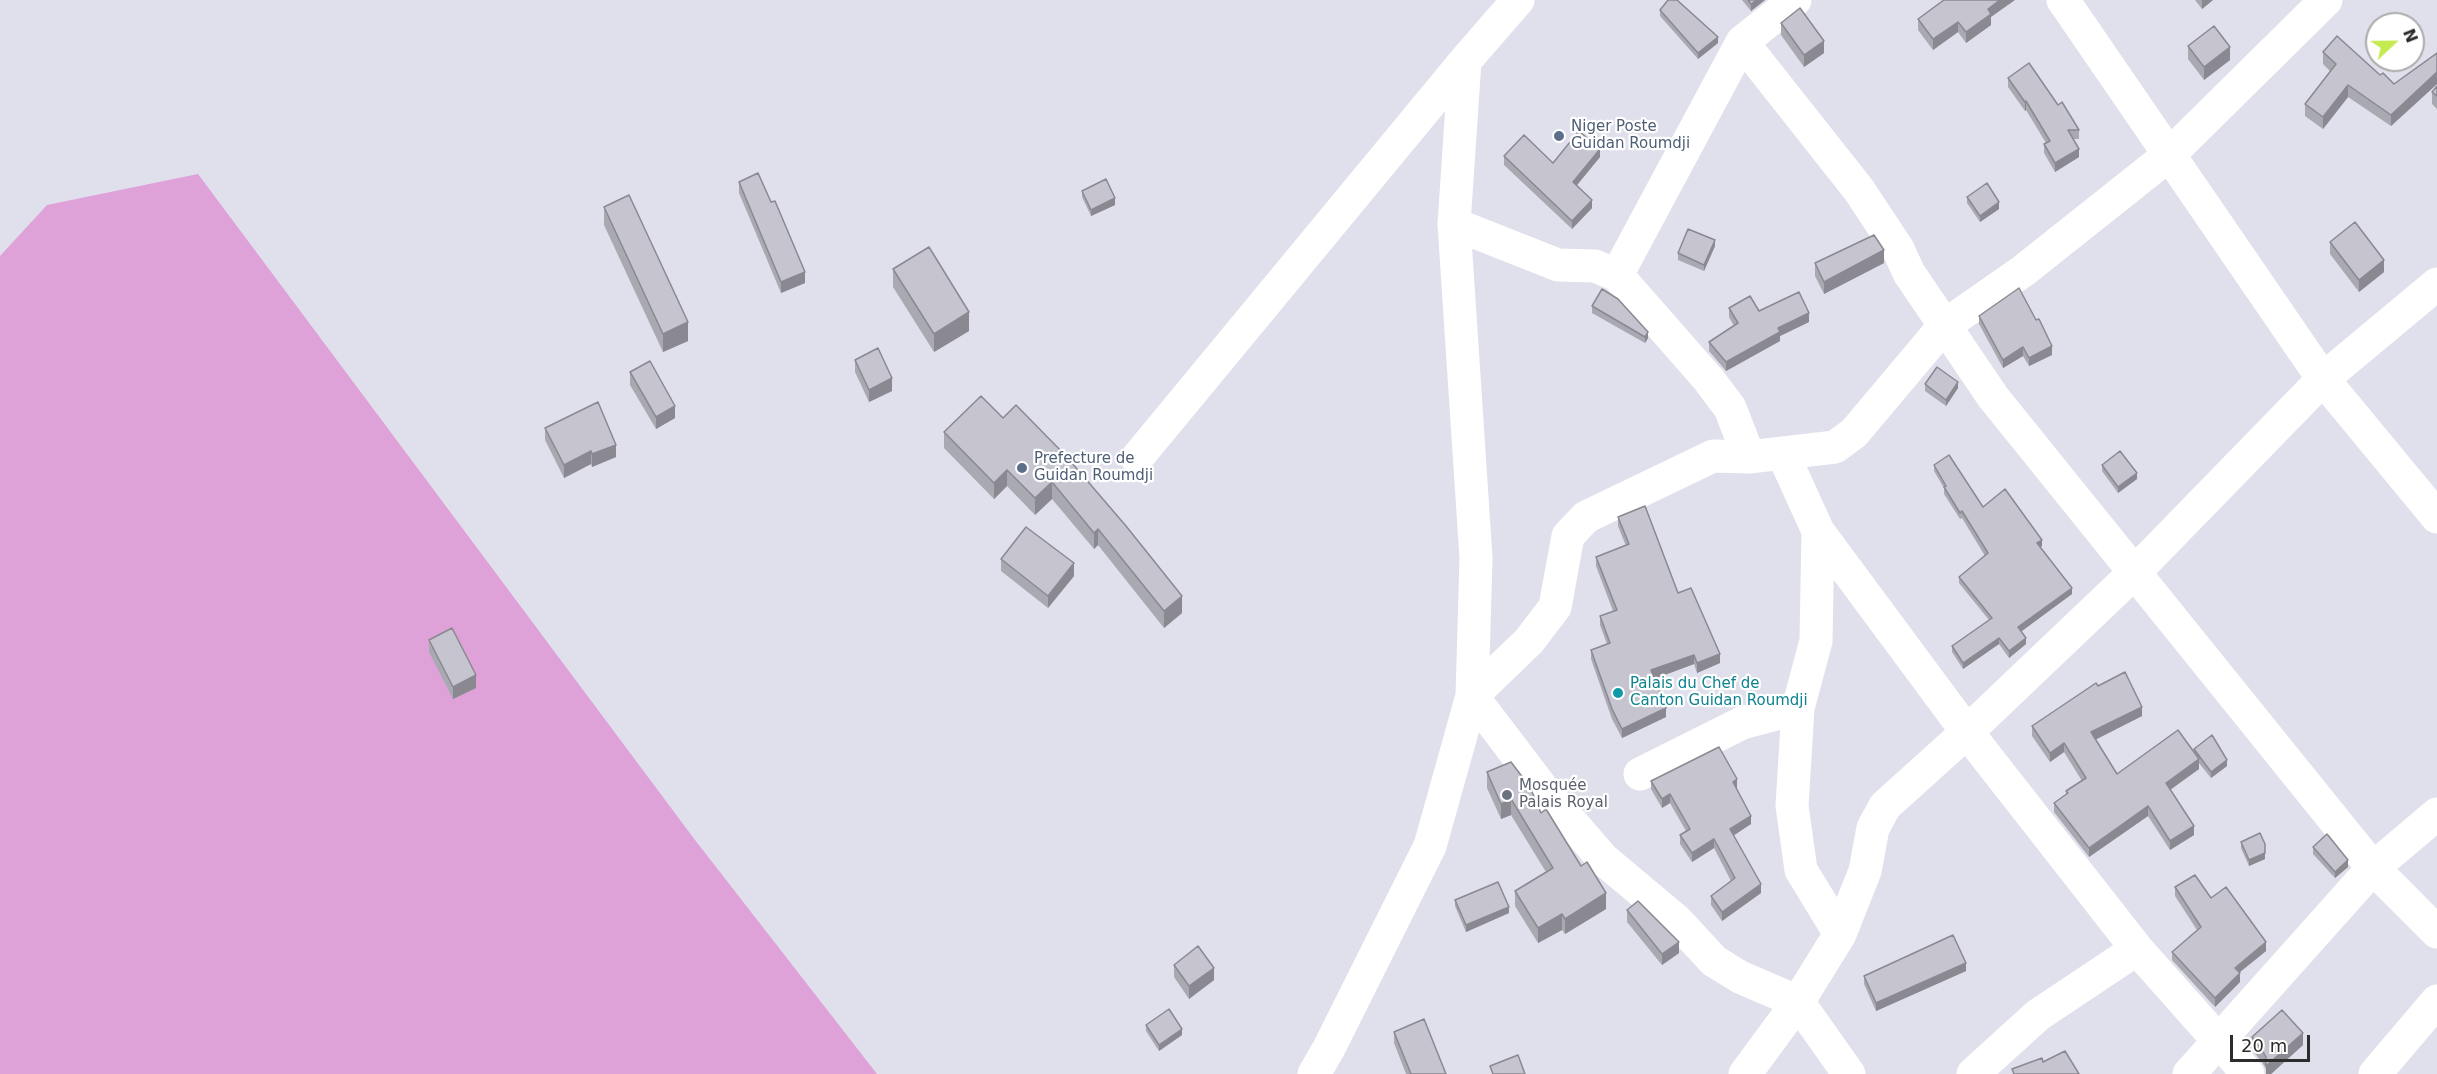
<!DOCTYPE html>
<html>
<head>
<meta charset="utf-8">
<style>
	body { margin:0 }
	#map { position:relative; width:2437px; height:1074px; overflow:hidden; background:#e0e0ec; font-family:"DejaVu Sans",sans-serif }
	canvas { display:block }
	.north { position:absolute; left:2365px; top:12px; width:60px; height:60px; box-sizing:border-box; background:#fff; border:2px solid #ababab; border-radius:50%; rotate:68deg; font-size:16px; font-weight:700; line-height:24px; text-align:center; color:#2c2c2c }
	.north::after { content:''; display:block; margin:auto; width:21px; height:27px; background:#c4ea4f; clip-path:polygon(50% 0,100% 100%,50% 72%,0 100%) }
	.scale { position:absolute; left:2230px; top:1035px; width:80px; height:27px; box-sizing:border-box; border:3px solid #2c2c2c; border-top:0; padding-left:8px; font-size:18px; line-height:21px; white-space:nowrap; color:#2c2c2c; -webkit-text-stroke:4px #fff; paint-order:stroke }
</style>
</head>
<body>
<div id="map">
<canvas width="2437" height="1074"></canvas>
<div class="north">N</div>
<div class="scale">20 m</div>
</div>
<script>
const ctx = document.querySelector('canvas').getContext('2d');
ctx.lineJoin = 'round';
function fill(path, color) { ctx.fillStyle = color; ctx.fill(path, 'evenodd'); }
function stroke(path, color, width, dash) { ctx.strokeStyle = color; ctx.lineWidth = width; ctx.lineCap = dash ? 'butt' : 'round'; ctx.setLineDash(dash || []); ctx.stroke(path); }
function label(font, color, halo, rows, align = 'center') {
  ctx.font = font + ' "DejaVu Sans",sans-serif'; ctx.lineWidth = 4.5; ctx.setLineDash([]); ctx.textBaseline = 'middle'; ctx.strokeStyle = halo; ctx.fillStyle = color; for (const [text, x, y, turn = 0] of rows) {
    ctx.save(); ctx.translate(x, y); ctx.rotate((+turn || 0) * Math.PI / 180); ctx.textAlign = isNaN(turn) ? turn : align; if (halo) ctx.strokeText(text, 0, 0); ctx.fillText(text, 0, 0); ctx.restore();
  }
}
fill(new Path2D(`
	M198,174L695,840L877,1074H0V256L47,205Z`), '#dea1d8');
stroke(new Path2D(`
	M2063,0L2323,379L2437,517
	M1742,42L1859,190L1898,249L1909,273L1993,397L2373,868L2437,932
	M1454,224L1558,265L1595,266L1617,275L1709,380L1730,408L1749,457
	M1617,275L1742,42L1795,0
	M1783,454L1818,531L1967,732L2137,949L2248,1074
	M1137,458L1465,61
	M1818,531L1816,641L1798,708L1792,806L1801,870L1840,934
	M1640,774L1742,723L1798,708
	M1314,1074L1329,1048L1430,846L1472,696L1476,558L1454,224L1465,61L1518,0
	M1745,1074L1798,1002L1840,934L1865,871L1873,828L1885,806L1967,732L2135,572L2323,379L2437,284
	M1849,1074L1798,1002L1740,977L1714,961L1677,921L1603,859L1542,788L1472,696L1529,641L1555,607L1568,536L1586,517L1713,456L1749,457L1835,447L1854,433L1944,326L2023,271L2169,155L2326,0
	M1973,1074L2038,1015L2137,949
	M2189,1074L2373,868L2437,814
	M2375,1074L2437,1001`), '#fff', 33);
fill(new Path2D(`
	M1742,0H1765L1751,11Z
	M2195,0H2213L2202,9Z
	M1660,10L1718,43L1698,59L1660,16Z
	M1991,17V25L1966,43L1958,32L1933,50L1918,30V19Z
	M1781,23L1824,53L1804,67L1781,35Z
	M2188,46L2230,60L2204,80L2188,59Z
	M2323,52L2380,75L2394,84L2437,53V84L2391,126L2348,97L2323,129L2305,116V104L2330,71L2323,64Z
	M2008,78L2058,105L2079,130V139H2073L2079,157L2055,172L2044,153V144L2046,143L2026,110L2025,111L2008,87Z
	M2437,86V109L2432,104V92Z
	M1504,156L1553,163L1600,157L1577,185L1592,208L1572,229L1504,165Z
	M739,182L805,283L781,293L739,193Z
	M1082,191L1115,205L1091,216L1082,197Z
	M1967,197L1999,209L1980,222L1967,203Z
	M604,207L688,341L663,352L604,225Z
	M2330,242L2384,272L2359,292L2330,254Z
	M1715,246L1704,271L1678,260V253Z
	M1815,263H1884L1824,294L1815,276Z
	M893,269L969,331L934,352L893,287Z
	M1592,306L1648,338L1645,343L1592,313Z
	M1729,308L1759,311L1809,322L1780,336V341L1726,371L1709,351V342L1734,326L1729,317Z
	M1979,316L2052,355L2029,366L2023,356L2003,368L1979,324Z
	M855,360L892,391L869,402L855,372Z
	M630,372L675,418L656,429L630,385Z
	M1925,384L1958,388L1946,406L1925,391Z
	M981,396L1182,613L1164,628L1098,545L1094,549L1052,499L1035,515L1007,486L994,499L944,448V432Z
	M545,428L616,457L592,467L591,464L564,478L545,440Z
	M1934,465L1983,507L2042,546L2040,548L2072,594L2021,631L2026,644L2009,658L1999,644L1963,669L1952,652V646L1989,620L1959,583V577L1985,556L1962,518L1960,519L1944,494V488L1934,471Z
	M2102,465L2137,479L2118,493L2102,471Z
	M1618,517L1678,593L1720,663L1697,673L1694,664L1654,679L1666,717L1622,738L1612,719L1591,659V650L1607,644L1600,625V616L1613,611L1596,566V557L1626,546L1618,526Z
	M1001,559L1074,576L1048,608L1001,571Z
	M429,640L476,688L453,699L429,652Z
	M2098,686L2142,716L2096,739L2117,774L2194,752V749L2227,766L2211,778L2199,763V769L2170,789L2194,835L2170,850L2148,816L2089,857L2054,812V803L2066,794V791L2082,781L2064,752L2050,762L2032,736V726Z
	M1487,772L1541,813L1606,909L1565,934L1562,930L1538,943L1515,906V891L1546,872L1511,815L1501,819L1487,788Z
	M1651,781L1737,788L1751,824L1733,835L1761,893L1722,921L1711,905V896L1731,881L1714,848L1692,862L1680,844V835L1686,831L1670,803L1662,808L1651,789Z
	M2241,842L2265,859L2249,866L2241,848Z
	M2313,847L2348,867L2335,878L2313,854Z
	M2175,887L2211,898L2266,951L2240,972V982L2215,1007L2172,960V952L2197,930L2175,896Z
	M1455,900L1509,913L1466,932L1455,906Z
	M1627,910L1679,953L1662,965L1627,922Z
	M1174,965L1214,980L1189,999L1174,977Z
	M1966,971L1876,1011L1864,984V976Z
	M1146,1025L1182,1035L1159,1051L1146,1031Z
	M1394,1032L1446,1074H1406L1394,1043Z
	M2252,1037L2303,1045L2271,1074H2266V1069L2262,1062L2252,1050Z`), '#a9a9b2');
fill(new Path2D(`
	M1757,0H1765L1751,11V4Z
	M2000,0H2015L1991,17V25L1966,43V32L1988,9Z
	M2202,0H2213L2202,9Z
	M1958,22V32L1933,50V39Z
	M1718,37V43L1698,59V53Z
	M1824,41V53L1804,67V55Z
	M2230,47V60L2204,80V67Z
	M2437,72V84L2391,126V115Z
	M2348,85V97L2323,129V117Z
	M2026,101V110L2025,111V102Z
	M1600,149V157L1573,190V182Z
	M2079,149V157L2055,172V163Z
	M1115,198V205L1091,216V210Z
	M1592,200V208L1572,229V221Z
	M1999,202V209L1980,222V216Z
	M1715,240V246L1704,271V265Z
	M1884,250V263L1824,294V282Z
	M2384,260V272L2359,292V280Z
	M805,272V283L781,293V282Z
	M969,312V331L934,352V334Z
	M1809,313V322L1780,336V341L1726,371V362L1778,328Z
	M688,322V341L663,352V334Z
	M1648,332V338L1645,343V337Z
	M2052,346V355L2029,366V358Z
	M2023,347V356L2003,368V360Z
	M892,378V391L869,402V390Z
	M1958,382V388L1946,406V400Z
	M675,406V418L656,429V417Z
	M616,445V457L592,467V454Z
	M591,451V464L564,478V465Z
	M1007,470V486L994,499V483Z
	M2137,473V479L2118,493V487Z
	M1052,482V499L1035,515V498Z
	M1098,529V545L1094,549V533Z
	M2042,540V546L2037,550V543Z
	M1074,563V576L1048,608V596Z
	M2072,588V594L2018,634V627Z
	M1182,596V613L1164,628V611Z
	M1999,638V644L1963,669V663Z
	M2026,638V644L2009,658V651Z
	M1720,654V663L1697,673V663Z
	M1694,655V664L1651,680V670Z
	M476,675V688L453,699V687Z
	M2142,707V716L2091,742V732Z
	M1666,708V717L1622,738V729Z
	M2064,743V752L2050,762V753Z
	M2199,759V769L2166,793V783Z
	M2227,760V766L2211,778V772Z
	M1737,779V788L1733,790V782Z
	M1670,794V803L1662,808V799Z
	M1511,799V815L1501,819V804Z
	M2148,806V816L2089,857V848Z
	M1751,816V824L1730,838V829Z
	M2194,826V835L2170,850V841Z
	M1714,839V848L1692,862V853Z
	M2265,853V859L2249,866V860Z
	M2348,860V867L2335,878V872Z
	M1761,884V893L1722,921V912Z
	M1606,893V909L1565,934V919Z
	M1509,907V913L1466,932V925Z
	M1562,914V930L1538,943V928Z
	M1679,942V953L1662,965V954Z
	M2266,942V951L2235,976V968Z
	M1966,963V971L1876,1011V1003Z
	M1214,968V980L1189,999V986Z
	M2240,973V982L2215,1007V998Z
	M1182,1029V1035L1159,1051V1045Z
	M2303,1033V1045L2271,1074H2266V1066Z`), '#8a8991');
const building = new Path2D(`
	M1668,0H1677L1718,37L1698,53L1660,10Z
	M1748,0H1757L1751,4Z
	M1944,0H2000L1988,9L1991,14L1966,32L1958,22L1933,39L1918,19Z
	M1800,8L1824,41L1804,55L1781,23Z
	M2214,26L2230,47L2204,67L2188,46Z
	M2337,36L2380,75L2383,73L2394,84L2437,53V72L2391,115L2348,85L2323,117L2305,104L2336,64L2323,52Z
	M2029,63L2058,105L2062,102L2079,130H2068L2079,149L2055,163L2044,144L2050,141L2026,101L2025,102L2008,78Z
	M2437,86V96L2432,92Z
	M1579,131L1600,149L1573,182L1592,200L1572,221L1504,156L1524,135L1553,163Z
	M758,173L771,202L775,201L805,272L781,282L739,182Z
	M1106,179L1115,198L1091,210L1082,191Z
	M1987,183L1999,202L1980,216L1967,197Z
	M629,195L688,322L663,334L604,207Z
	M2355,222L2384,260L2359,280L2330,242Z
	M1688,229L1715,240L1704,265L1678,253Z
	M1874,235L1884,250L1824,282L1815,263Z
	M929,247L969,312L934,334L893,269Z
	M2019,288L2036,320L2039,319L2052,346L2029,358L2023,347L2003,360L1979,316Z
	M1602,289L1618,299L1648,332L1645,337L1592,306Z
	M1799,292L1809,313L1778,328L1780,332L1726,362L1709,342L1738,323L1729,308L1750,296L1759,311Z
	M878,348L892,378L869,390L855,360Z
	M650,361L675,406L656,417L630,372Z
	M1937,367L1958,382L1946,400L1925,384Z
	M981,396L1003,418L1016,405L1066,456L1126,526L1182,596L1164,611L1098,529L1094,533L1052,482L1035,498L1007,470L994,483L944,432Z
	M598,402L616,445L592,454L591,451L564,465L545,428Z
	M2120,451L2137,473L2118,487L2102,465Z
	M1949,455L1983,507L2005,489L2042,540L2037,543L2072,588L2018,627L2026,638L2009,651L1999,638L1963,663L1952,646L1992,618L1959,577L1988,553L1962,511L1960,513L1944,487L1946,486L1934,465Z
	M1645,506L1678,593L1691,588L1720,654L1697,663L1694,655L1651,670L1666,708L1622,729L1612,709L1591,650L1610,643L1600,616L1617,610L1596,557L1629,544L1618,517Z
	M1026,527L1074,563L1048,596L1001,559Z
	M452,628L476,675L453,687L429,640Z
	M2125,672L2142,707L2091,732L2117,774L2178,730L2199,759L2166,783L2194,826L2170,841L2148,806L2089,848L2054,803L2068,793L2066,791L2086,778L2064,743L2050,753L2032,726L2096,683L2098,686Z
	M2212,735L2227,760L2211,772L2194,749Z
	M1719,747L1737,779L1733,782L1751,816L1730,829L1761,884L1722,912L1711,896L1735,878L1714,839L1692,853L1680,835L1690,829L1670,794L1662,799L1651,781Z
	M1511,762L1530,787L1541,813L1546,809L1581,866L1587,862L1606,893L1565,919L1562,914L1538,928L1515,891L1553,868L1511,799L1501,804L1487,772Z
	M2260,833L2265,844V853L2249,860L2241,842Z
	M2327,834L2348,860L2335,872L2313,847Z
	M2195,875L2211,898L2226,887L2266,942L2235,968L2240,973L2215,998L2172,952L2201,927L2175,887Z
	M1498,882L1509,907L1466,925L1455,900Z
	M1638,901L1679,942L1662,954L1627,910Z
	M1953,935L1966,963L1876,1003L1864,976Z
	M1198,946L1214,968L1189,986L1174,965Z
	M1169,1009L1182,1029L1159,1045L1146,1025Z
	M2282,1010L2303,1033L2266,1066V1057L2262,1050L2252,1037Z
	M1424,1019L1446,1074H1411L1394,1032Z
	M2065,1051L2079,1074H2014L2012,1069L2042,1058L2043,1062Z
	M1518,1055L1525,1074H1493L1490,1066Z`);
fill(building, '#c5c4cf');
stroke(building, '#8a8991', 1.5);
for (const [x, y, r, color] of [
	[1559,136,6,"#5c6f8a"],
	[1022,468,6,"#5c6f8a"],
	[1618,693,6,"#0f9aa8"],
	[1507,795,6,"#6b7280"]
]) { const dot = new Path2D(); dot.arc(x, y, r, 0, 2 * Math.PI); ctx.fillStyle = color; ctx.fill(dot); stroke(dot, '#fff', 2); }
label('15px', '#4e5e75', '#fff', [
	["Niger Poste",1571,127],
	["Guidan Roumdji",1571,144],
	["Prefecture de",1034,459],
	["Guidan Roumdji",1034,476]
], 'left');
label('15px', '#0d838f', '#fff', [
	["Palais du Chef de",1630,684],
	["Canton Guidan Roumdji",1630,701]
], 'left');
label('15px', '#5b616d', '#fff', [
	["Mosquée",1519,786],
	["Palais Royal",1519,803]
], 'left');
</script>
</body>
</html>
